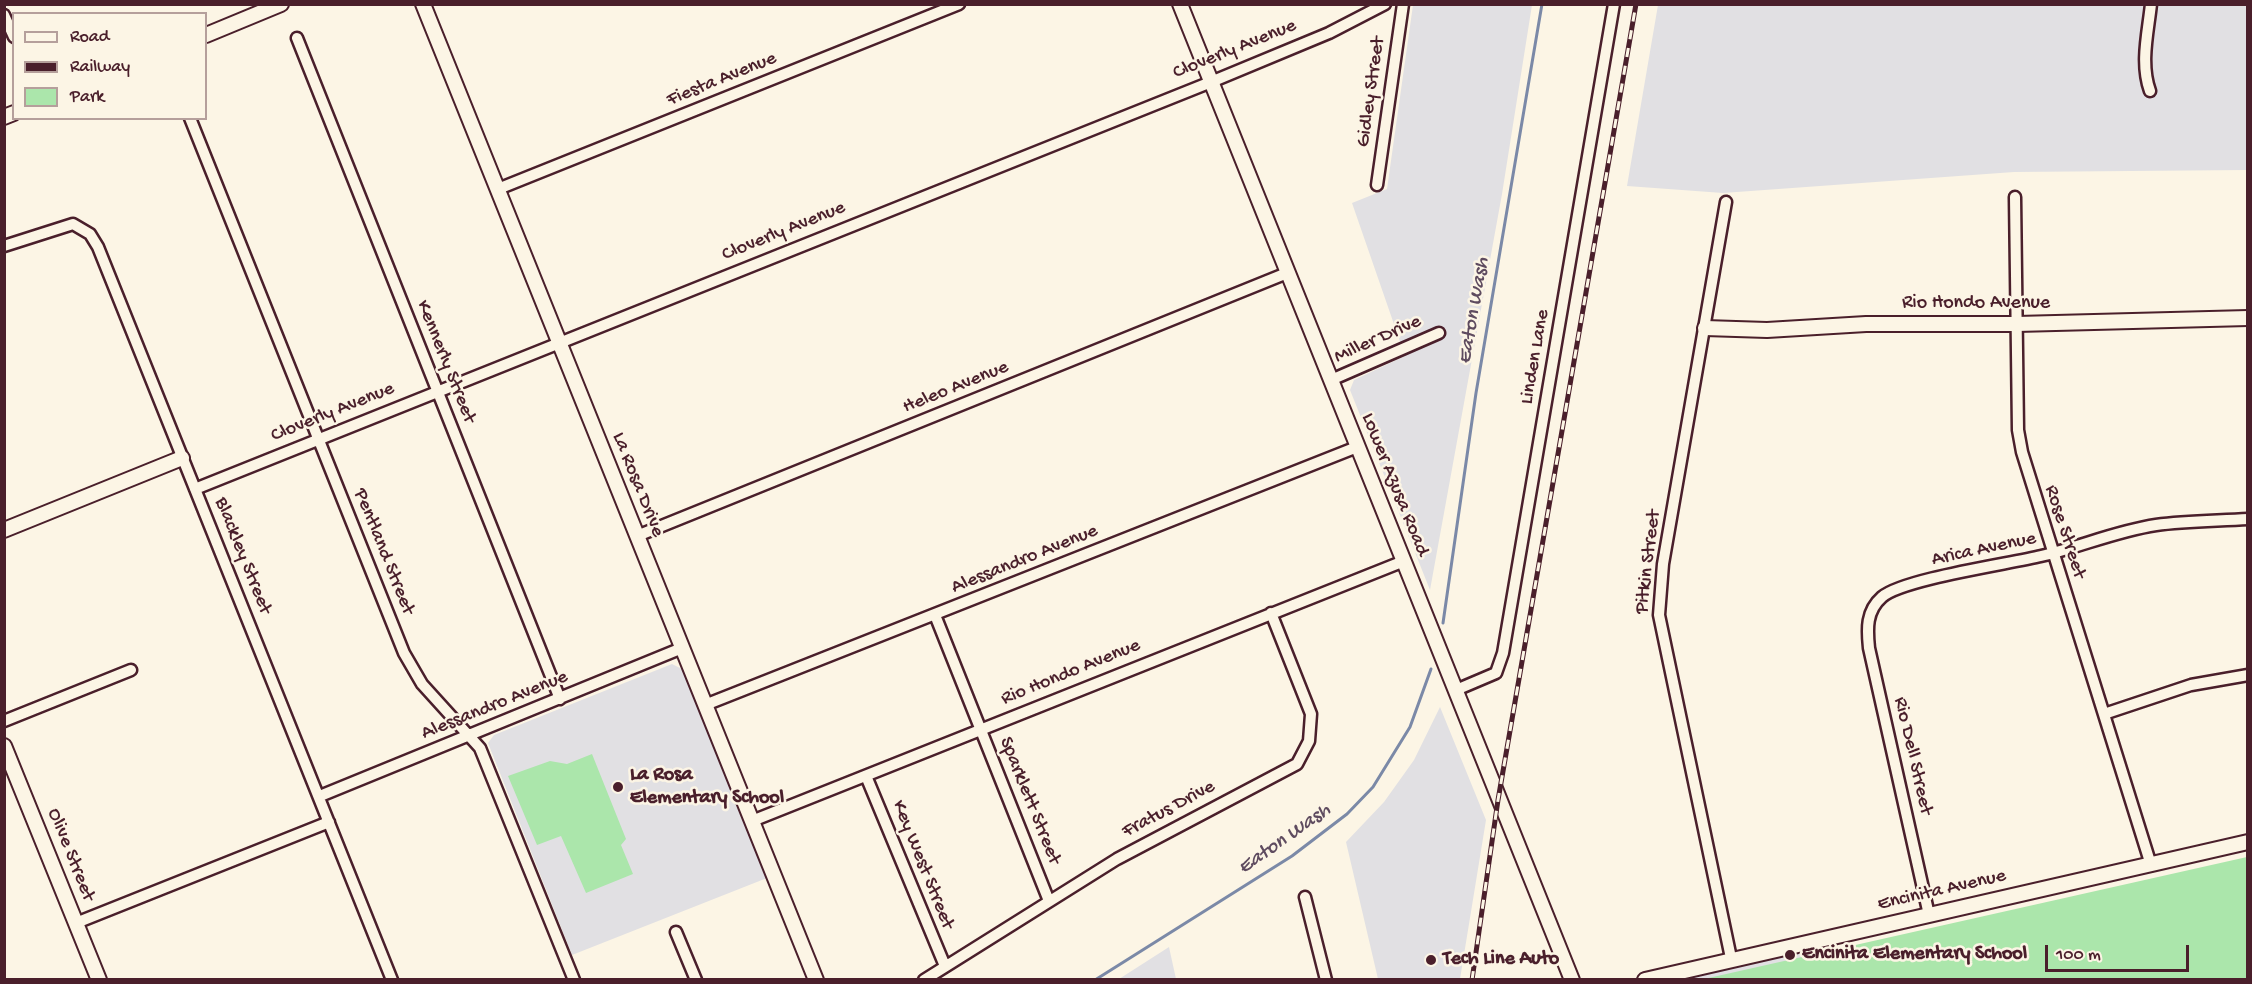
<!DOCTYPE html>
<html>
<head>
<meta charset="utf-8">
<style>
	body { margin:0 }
	#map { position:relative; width:2252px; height:984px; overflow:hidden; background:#fcf5e5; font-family:"Gochi Hand",sans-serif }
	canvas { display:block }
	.frame { position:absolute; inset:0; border:6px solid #4a1f2b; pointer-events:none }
	.legend { position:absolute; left:12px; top:12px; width:195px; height:108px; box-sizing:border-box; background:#fcf5e5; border:2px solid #b59f9b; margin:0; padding:8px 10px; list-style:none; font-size:18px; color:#4a1f2b }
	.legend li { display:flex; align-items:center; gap:12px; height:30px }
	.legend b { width:30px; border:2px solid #b59f9b }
	.scale { position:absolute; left:2045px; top:945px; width:144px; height:27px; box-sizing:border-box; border:3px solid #4a1f2b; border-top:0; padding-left:8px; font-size:18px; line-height:21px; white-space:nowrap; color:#4a1f2b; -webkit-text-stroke:4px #fcf5e5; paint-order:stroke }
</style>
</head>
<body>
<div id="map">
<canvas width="2252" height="984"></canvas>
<div class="frame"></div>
<ul class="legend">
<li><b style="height:8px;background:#fcf5e5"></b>Road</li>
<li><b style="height:8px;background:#4a1f2b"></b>Railway</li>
<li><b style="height:16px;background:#abe6ab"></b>Park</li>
</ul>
<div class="scale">100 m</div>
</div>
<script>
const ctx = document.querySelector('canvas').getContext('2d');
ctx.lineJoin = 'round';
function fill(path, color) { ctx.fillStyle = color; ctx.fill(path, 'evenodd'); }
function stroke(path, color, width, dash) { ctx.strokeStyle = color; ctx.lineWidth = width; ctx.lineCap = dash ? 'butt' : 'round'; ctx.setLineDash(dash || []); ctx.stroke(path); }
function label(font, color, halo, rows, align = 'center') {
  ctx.font = font + ' "Gochi Hand",sans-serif'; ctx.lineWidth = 5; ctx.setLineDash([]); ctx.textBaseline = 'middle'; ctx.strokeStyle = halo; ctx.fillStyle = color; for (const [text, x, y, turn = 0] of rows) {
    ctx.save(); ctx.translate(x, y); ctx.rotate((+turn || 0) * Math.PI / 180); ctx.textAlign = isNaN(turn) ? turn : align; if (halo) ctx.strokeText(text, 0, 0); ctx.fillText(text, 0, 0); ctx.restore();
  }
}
fill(new Path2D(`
	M1413,5H1532L1502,194L1430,590L1350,390L1354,380L1405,356L1352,203L1387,189Z
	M1658,5H2247V170L2014,172L1723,193L1627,186Z
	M672,664L682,669L767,878L572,955L488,743L494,735Z
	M1440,707L1486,820L1460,979H1378L1346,842L1384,802L1414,760Z
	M1831,936L1839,979L1648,980Z
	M1169,947L1176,979H1119Z`), '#e1e0e3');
fill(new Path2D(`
	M592,754L626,839L621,845L633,874L586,893L561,836L537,845L508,776L550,761L567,764Z
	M2247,857V979H1704Z`), '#abe6ab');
stroke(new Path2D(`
	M1443,623L1476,393L1542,4
	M1095,980L1292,856L1347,814L1373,787L1410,727L1431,669`), '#7b89a7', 3);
const street = new Path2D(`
	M4,15L14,37
	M297,38L560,699
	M2150,91C2140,63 2148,33 2151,4
	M190,118L404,653L422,684L480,748L574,980
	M1377,185L1403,4
	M498,189L959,4
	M2015,197L2018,430L2022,452L2151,865
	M1726,202L1663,564L1659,615L1731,958
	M4,246L73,224L90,234L98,247L392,980
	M1331,380L1439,333
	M195,489L1211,82L1329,33L1385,4
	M637,536L1287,273
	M935,615L1049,901
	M1456,690L1496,673L1503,653L1614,4
	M705,705L1357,447
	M2104,714L2191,685L2248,675
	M4,721L131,670
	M866,776L945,966
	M320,796L682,648
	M752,821L1404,561
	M1305,897L1326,980
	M1929,915L1869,648C1867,629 1866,611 1882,597C1903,579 2008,564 2041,556C2080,547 2116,531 2156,525C2186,521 2217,521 2248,519
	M76,923L329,822
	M676,932L696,980
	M924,980L1117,859L1297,764L1309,741L1311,714L1271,613`);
const secondary = new Path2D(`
	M423,4L816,980
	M1180,4L1572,980
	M206,35L281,4
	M4,117L14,113
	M1705,328L1767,330L1866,324H2017L2248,318
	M4,530L182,458
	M4,746L99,980
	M1645,980L2248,842`);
stroke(street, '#4a1f2b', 15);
stroke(secondary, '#4a1f2b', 18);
stroke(street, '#fcf5e5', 10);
stroke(secondary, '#fcf5e5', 14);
const rail = new Path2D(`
	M1472,980L1498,800L1636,4`);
stroke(rail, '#4a1f2b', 5);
stroke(rail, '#fcf5e5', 3, [9]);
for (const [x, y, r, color] of [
	[618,787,6,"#4a1f2b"],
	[1790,955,6,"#4a1f2b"],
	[1431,960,6,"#4a1f2b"]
]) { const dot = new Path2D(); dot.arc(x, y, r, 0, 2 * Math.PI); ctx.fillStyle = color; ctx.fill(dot); stroke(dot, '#fcf5e5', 2); }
label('20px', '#4a1f2b', '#fcf5e5', [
	["Cloverly Avenue",1235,50,-22],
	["Fiesta Avenue",722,80,-22],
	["Gidley Street",1372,92,-82],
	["Cloverly Avenue",784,232,-22],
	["Rio Hondo Avenue",1976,304],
	["Miller Drive",1378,340,-24],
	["Linden Lane",1536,357,-80],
	["Kennerly Street",445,362,68],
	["Heleo Avenue",956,388,-22],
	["Cloverly Avenue",333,413,-22],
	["La Rosa Drive",637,485,68],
	["Lower Azusa Road",1394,485,68],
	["Rose Street",2064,532,72],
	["Arica Avenue",1984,550,-12],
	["Pentland Street",383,552,68],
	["Blackley Street",242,556,68],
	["Alessandro Avenue",1025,560,-22],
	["Pitkin Street",1649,562,-83],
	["Rio Hondo Avenue",1071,673,-22],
	["Alessandro Avenue",495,706,-22],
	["Rio Dell Street",1912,756,77],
	["Sparklett Street",1029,801,68],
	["Fratus Drive",1169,810,-28],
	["Olive Street",70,855,68],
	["Key West Street",922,865,68],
	["Encinita Avenue",1942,891,-13]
]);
label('bold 20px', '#4a1f2b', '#fcf5e5', [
	["La Rosa",630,776],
	["Elementary School",630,799],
	["Encinita Elementary School",1802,955],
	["Tech Line Auto",1443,960]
], 'left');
label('italic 21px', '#5e4b5f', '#fcf5e5', [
	["Eaton Wash",1475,311,-80],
	["Eaton Wash",1285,840,-35]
]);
</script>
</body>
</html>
